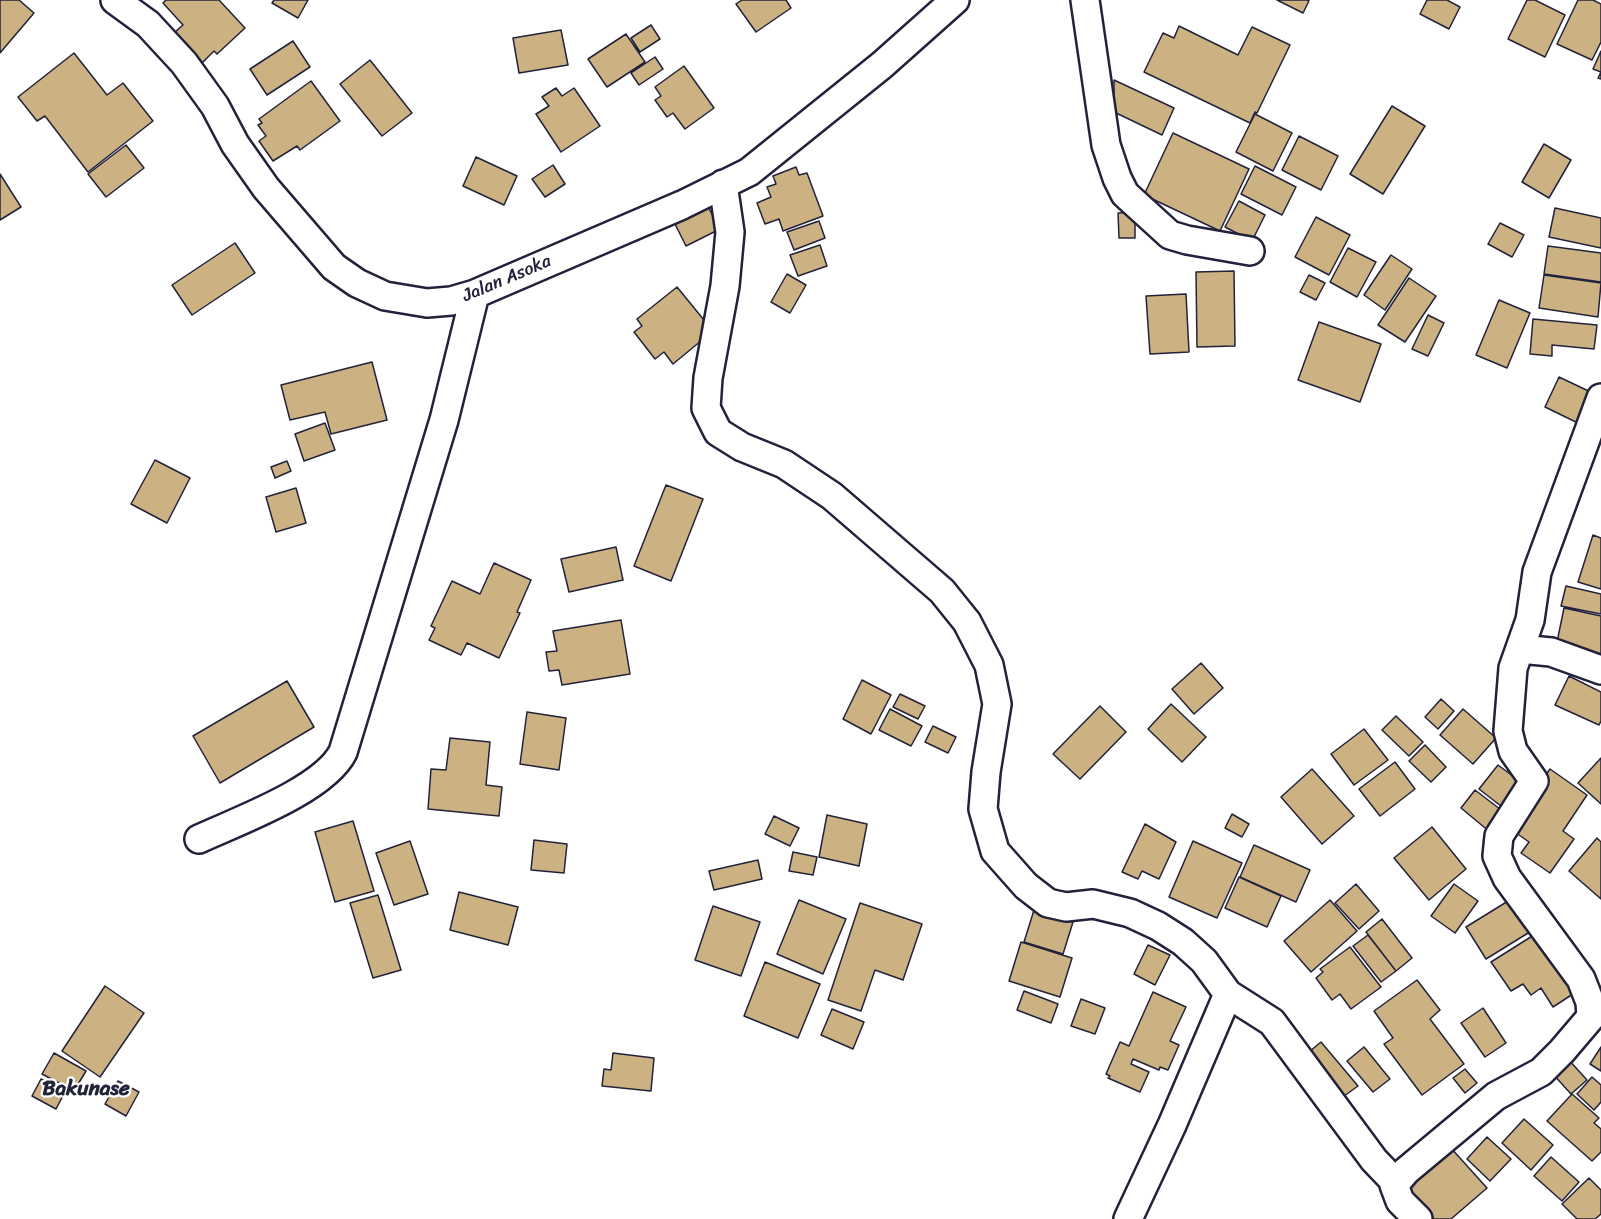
<!DOCTYPE html>
<html>
<head>
<meta charset="utf-8">
<style>
	body { margin:0 }
	canvas { display:block; background:#fff }
</style>
</head>
<body>
<canvas width="1601" height="1219"></canvas>
<script>
const ctx = document.querySelector('canvas').getContext('2d');
ctx.lineJoin = 'round';
function fill(path, color) { ctx.fillStyle = color; ctx.fill(path, 'evenodd'); }
function stroke(path, color, width, dash) { ctx.strokeStyle = color; ctx.lineWidth = width; ctx.lineCap = dash ? 'butt' : 'round'; ctx.setLineDash(dash || []); ctx.stroke(path); }
function label(font, color, halo, rows, align = 'center') {
  ctx.font = font + ' Sriracha,sans-serif'; ctx.lineWidth = 4.5; ctx.setLineDash([]); ctx.textBaseline = 'middle'; ctx.strokeStyle = halo; ctx.fillStyle = color; for (const [text, x, y, turn = 0] of rows) {
    ctx.save(); ctx.translate(x, y); ctx.rotate((+turn || 0) * Math.PI / 180); ctx.textAlign = isNaN(turn) ? turn : align; if (halo) ctx.strokeText(text, 0, 0); ctx.fillText(text, 0, 0); ctx.restore();
  }
}
const building = new Path2D(`
	M0,0H19L34,13L0,53Z
	M166,0H219L245,28L217,54L214,51L202,63L174,33L183,25L163,3Z
	M274,0H308L298,18L272,3Z
	M742,0H786L791,8L756,32L736,4Z
	M1277,0H1307L1309,1L1303,13Z
	M1427,0H1447L1460,7L1449,29L1420,14Z
	M1527,0H1535L1565,15L1545,57L1508,39Z
	M1578,0H1593L1601,4V42L1592,60L1557,44Z
	M651,25L660,39L640,52L631,38Z
	M1179,26L1238,55L1252,27L1290,45L1257,113L1255,112L1250,123L1144,72L1163,33L1174,38Z
	M561,30L568,65L519,73L513,38Z
	M626,34L645,62L607,87L588,59Z
	M293,41L310,67L267,95L250,69Z
	M1601,51V79L1598,78L1601,72L1593,69Z
	M74,53L107,95L123,83L153,121L88,172L45,116L37,121L18,97Z
	M655,57L663,69L639,85L631,73Z
	M370,60L412,113L382,136L340,84Z
	M684,66L714,108L685,129L673,113L667,117L655,100L661,96L655,87Z
	M1114,80L1174,108L1162,135L1114,112Z
	M311,81L340,121L300,150L297,146L273,161L259,141L266,136L258,125L262,123L259,119Z
	M556,88L562,96L574,88L600,126L561,152L536,114L549,106L542,97Z
	M1392,106L1425,126L1383,194L1350,174Z
	M1255,114L1292,133L1273,171L1236,152Z
	M1173,133L1249,169L1220,231L1144,195Z
	M1299,136L1338,156L1321,190L1282,170Z
	M1544,144L1571,160L1549,198L1522,182Z
	M126,145L144,168L106,197L88,174Z
	M476,157L517,176L504,205L463,186Z
	M553,165L565,184L545,197L532,179Z
	M1255,166L1296,187L1282,215L1241,194Z
	M796,167L799,175L807,173L823,216L783,231L779,219L765,224L757,203L771,197L767,187L776,184L773,176Z
	M0,174L21,207L0,220Z
	M1239,201L1265,215L1252,241L1225,227Z
	M707,205L720,229L686,246L674,222Z
	M1555,208L1601,218V248L1549,237Z
	M1135,212V238H1119L1118,213Z
	M1316,217L1350,235L1329,275L1295,257Z
	M819,221L825,238L794,250L787,232Z
	M1500,223L1524,235L1512,257L1488,244Z
	M235,243L255,273L192,315L172,285Z
	M820,245L827,266L798,276L790,255Z
	M1548,246L1601,253V282L1544,274Z
	M1348,248L1376,262L1357,297L1330,282Z
	M1391,255L1412,269L1385,310L1364,295Z
	M1234,271L1235,346L1197,347L1196,272Z
	M787,274L806,285L790,313L771,302Z
	M1309,275L1325,283L1316,300L1300,292Z
	M1544,275L1601,283L1598,317L1539,308Z
	M1409,278L1436,296L1405,342L1378,325Z
	M677,287L713,331L673,364L664,352L655,359L634,332L642,326L637,319Z
	M1186,294L1189,352L1150,354L1146,296Z
	M1499,300L1530,313L1507,368L1476,355Z
	M1428,315L1444,323L1428,356L1412,349Z
	M1533,319L1597,325L1594,349L1552,345V356L1530,354Z
	M1319,322L1381,344L1360,402L1298,380Z
	M372,362L387,420L331,434L325,412L290,420L281,385Z
	M1559,377L1597,395L1582,425L1545,407Z
	M325,423L335,450L304,461L295,434Z
	M155,460L190,478L167,523L131,504Z
	M287,461L291,471L275,478L271,467Z
	M666,485L703,499L671,581L634,566Z
	M296,488L306,523L276,532L266,497Z
	M1593,535L1601,538V589L1578,582Z
	M616,547L623,580L569,592L561,559Z
	M494,563L531,580L517,612L520,613L499,658L467,643L461,655L429,640L435,628L431,626L452,581L480,594Z
	M1566,586L1601,594V614L1561,606Z
	M1564,608L1601,616V656L1556,647Z
	M621,620L630,674L562,685L559,670L549,671L546,652L557,651L553,631Z
	M1201,663L1223,688L1194,714L1172,689Z
	M1569,676L1601,692V721L1599,725L1555,705Z
	M862,680L891,695L871,734L843,719Z
	M287,681L314,727L220,783L193,736Z
	M900,694L925,706L918,719L893,707Z
	M1441,699L1454,711L1438,729L1425,717Z
	M1171,704L1206,737L1182,762L1148,729Z
	M1100,706L1126,732L1080,779L1053,754Z
	M890,709L922,726L911,746L879,730Z
	M1463,709L1496,738L1473,764L1440,735Z
	M527,712L566,718L559,770L520,764Z
	M1396,716L1423,742L1409,756L1382,730Z
	M933,726L956,737L948,753L925,742Z
	M1364,729L1388,760L1354,785L1331,754Z
	M450,738L490,742L486,785L502,787L499,816L428,809L431,769L446,770Z
	M1425,745L1446,767L1431,782L1409,761Z
	M1601,758V804L1578,783Z
	M1395,762L1415,789L1380,816L1359,789Z
	M1498,765L1529,788L1510,813L1479,789Z
	M1312,769L1354,816L1322,844L1281,797Z
	M1550,769L1587,795L1563,831L1574,839L1550,873L1521,853L1529,842L1509,828Z
	M1475,790L1505,813L1490,832L1461,808Z
	M1232,814L1249,824L1242,837L1225,828Z
	M827,815L867,824L859,866L819,857Z
	M774,816L799,828L790,846L765,834Z
	M353,821L374,891L335,902L315,832Z
	M1145,824L1176,842L1159,879L1142,871L1138,879L1122,872Z
	M1432,827L1466,869L1429,900L1394,858Z
	M1597,838L1601,842V899L1569,871Z
	M534,840L567,844L564,873L531,870Z
	M410,841L428,894L394,905L376,853Z
	M1193,841L1242,863L1217,918L1169,897Z
	M1254,845L1310,870L1296,902L1240,877Z
	M793,852L817,857L813,875L789,871Z
	M758,860L762,879L714,890L709,871Z
	M1239,877L1281,896L1267,927L1225,908Z
	M1356,884L1379,911L1359,929L1335,903Z
	M1454,884L1478,901L1455,933L1431,916Z
	M459,892L518,907L508,945L450,930Z
	M378,895L401,970L373,978L350,903Z
	M1513,898L1533,930L1486,959L1466,927Z
	M799,900L846,919L823,974L777,954Z
	M1330,900L1357,931L1311,972L1284,941Z
	M860,903L922,924L903,980L875,970L861,1011L828,1000Z
	M713,906L760,922L741,976L695,960Z
	M1034,910L1073,922L1063,954L1024,942Z
	M1382,919L1412,958L1396,971L1366,932Z
	M1537,933L1576,992L1553,1007L1541,988L1531,995L1523,984L1511,991L1491,962Z
	M1368,935L1396,971L1381,982L1353,946Z
	M1021,942L1072,958L1060,997L1009,981Z
	M1148,945L1170,955L1155,985L1134,974Z
	M1350,947L1381,987L1351,1009L1340,994L1332,1000L1316,978L1323,972L1320,969Z
	M765,962L820,984L798,1038L744,1016Z
	M1417,980L1440,1010L1430,1019L1464,1064L1422,1095L1384,1044L1393,1038L1374,1011Z
	M105,986L144,1013L100,1077L62,1051Z
	M1024,991L1058,1004L1051,1023L1017,1010Z
	M1153,992L1186,1007L1170,1041L1179,1045L1168,1070L1160,1067L1159,1070L1133,1059L1131,1064L1149,1072L1140,1092L1108,1078L1110,1076L1106,1074L1120,1042L1129,1046Z
	M1081,999L1105,1008L1095,1034L1071,1026Z
	M1483,1008L1506,1043L1485,1057L1461,1023Z
	M832,1009L864,1022L853,1049L821,1035Z
	M1321,1042L1358,1086L1340,1099L1304,1056Z
	M1364,1047L1390,1079L1373,1092L1347,1061Z
	M1601,1047V1071L1590,1064Z
	M54,1053L86,1071L74,1091L42,1074Z
	M613,1053L654,1058L651,1091L602,1086L604,1069L611,1070Z
	M1568,1059L1587,1080L1571,1094L1552,1073Z
	M1465,1069L1477,1083L1465,1093L1453,1078Z
	M1592,1077L1601,1085V1102L1594,1110L1577,1094Z
	M41,1079L65,1092L56,1109L32,1096Z
	M118,1081L139,1092L126,1116L105,1104Z
	M1572,1094L1599,1118L1594,1123L1601,1129V1152L1592,1161L1547,1121Z
	M1524,1119L1553,1145L1531,1170L1502,1143Z
	M1487,1137L1511,1159L1490,1181L1467,1159Z
	M1450,1147L1487,1188L1451,1219H1429L1402,1189Z
	M1551,1157L1579,1182L1562,1201L1534,1176Z
	M1589,1178L1601,1190V1214L1595,1219H1577L1562,1204Z`);
fill(building, '#ccb283');
stroke(building, '#22223b', 1.5);
const minor = new Path2D(`
	M115,0L148,24L184,63L215,106L235,144L266,188L334,267L357,283L385,296L427,303L451,301L475,294L682,205L749,172L882,65L955,0
	M1085,0L1106,145L1117,178L1125,194L1170,235L1187,240L1250,251
	M723,184L730,232L725,286L708,378L706,408L718,432L742,447L784,464L832,496L942,591L967,622L989,665L997,704L986,772L983,809L995,851L1026,886L1048,903L1066,907L1093,904L1130,913L1158,926L1183,942L1204,961L1228,994L1272,1022L1374,1160L1396,1183
	M1520,649L1551,652L1601,670
	M199,839C238,821 324,790 343,752L444,420L475,294
	M1128,1219L1172,1125L1228,994
	M1418,1219L1400,1201L1394,1185L1406,1171L1496,1096L1541,1072L1562,1051L1591,1017L1590,1002L1581,979L1507,878L1497,856L1499,836L1534,781L1513,751L1508,731L1513,668L1530,620L1537,572L1601,398`);
stroke(minor, '#22223b', 32);
stroke(minor, '#fff', 27);
label('18px', '#22223b', '#fff', [
	["Jalan Asoka",507,279,-23]
]);
label('bold 21px', '#22223b', '#fff', [
	["Bakunase",86,1090]
]);
</script>
</body>
</html>
